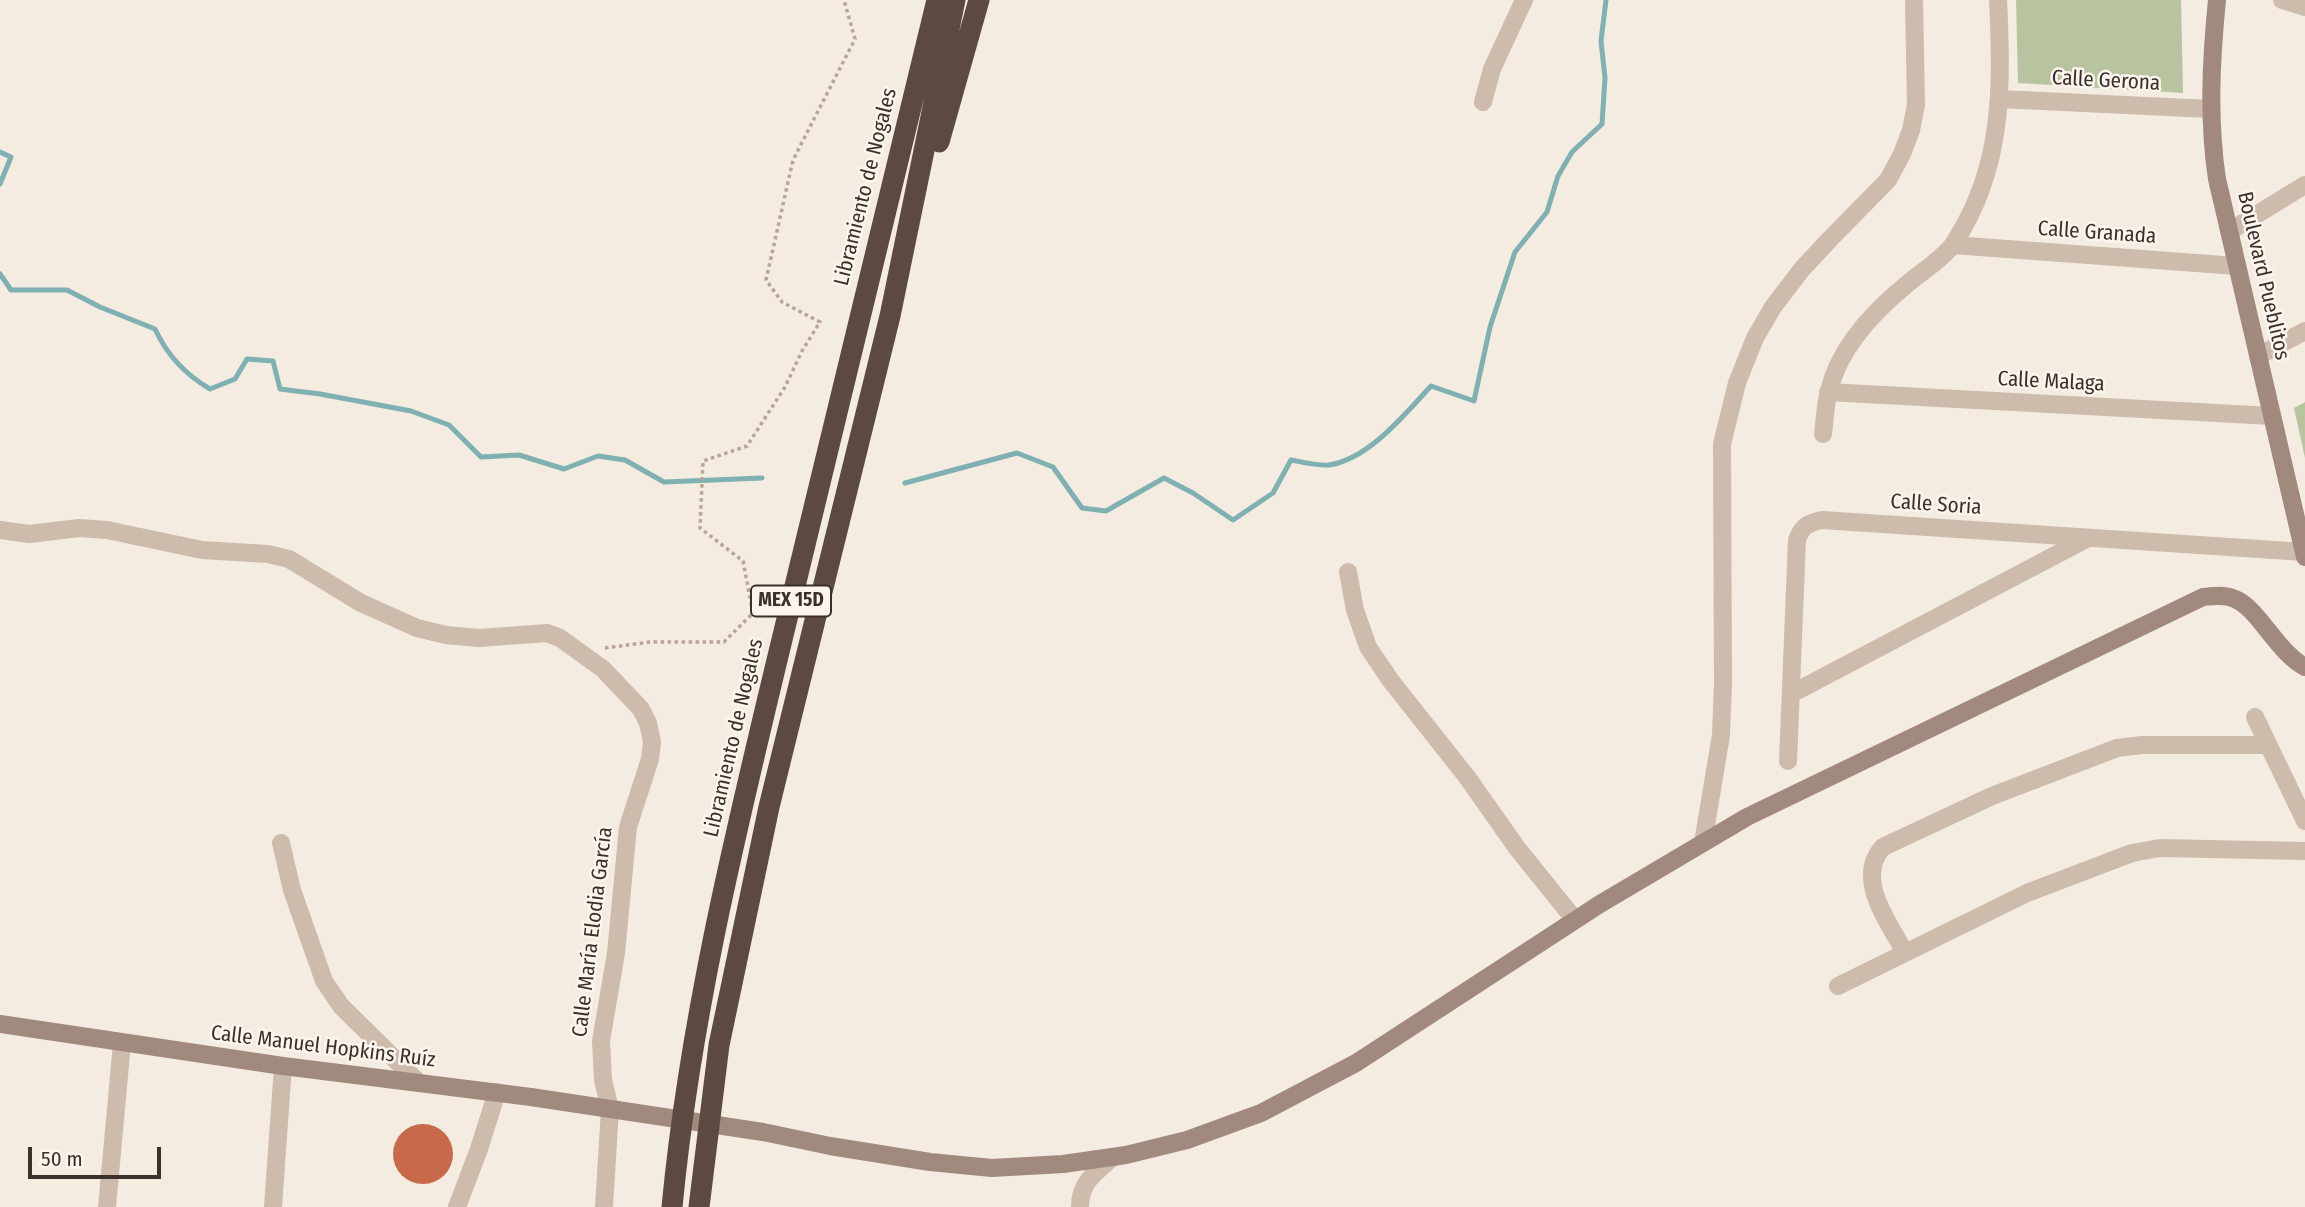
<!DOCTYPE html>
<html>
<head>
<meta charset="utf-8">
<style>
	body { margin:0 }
	#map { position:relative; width:2305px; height:1207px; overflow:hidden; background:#f4ebe1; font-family:"Fira Sans Condensed",sans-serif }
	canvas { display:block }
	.scale { position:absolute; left:28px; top:1147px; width:133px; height:32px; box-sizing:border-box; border:4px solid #3b302b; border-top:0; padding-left:9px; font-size:21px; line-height:24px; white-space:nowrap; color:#3b302b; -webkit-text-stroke:5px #fbf5ee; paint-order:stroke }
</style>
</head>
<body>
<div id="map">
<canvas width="2305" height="1207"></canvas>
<div class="scale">50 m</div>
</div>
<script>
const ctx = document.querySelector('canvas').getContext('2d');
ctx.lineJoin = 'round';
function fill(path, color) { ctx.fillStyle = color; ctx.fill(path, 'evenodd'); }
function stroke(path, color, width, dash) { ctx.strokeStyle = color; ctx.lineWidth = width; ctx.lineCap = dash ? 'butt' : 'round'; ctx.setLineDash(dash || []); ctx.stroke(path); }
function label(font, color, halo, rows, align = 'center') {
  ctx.font = font + ' "Fira Sans Condensed",sans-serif'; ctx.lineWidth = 5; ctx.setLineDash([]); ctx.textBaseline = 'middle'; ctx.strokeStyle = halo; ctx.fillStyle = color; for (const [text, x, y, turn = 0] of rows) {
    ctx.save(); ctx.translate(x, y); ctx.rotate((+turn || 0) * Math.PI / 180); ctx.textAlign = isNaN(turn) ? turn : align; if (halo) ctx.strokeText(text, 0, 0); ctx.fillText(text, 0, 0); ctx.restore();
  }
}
fill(new Path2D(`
	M2016,0H2181L2183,93L2018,83Z
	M2305,402V458L2294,408Z`), '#b8c4a0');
stroke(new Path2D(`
	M0,152L11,157L0,184
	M0,274L11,290H67L100,307L155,329C167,355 186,375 210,389L235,379L247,359L273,361L280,389L320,394L411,411L449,425L481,457L519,455L564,469L598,456L625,460L664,482L762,478
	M905,483L1017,453L1053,467L1082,508L1106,511L1164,478L1193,493L1233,520L1273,493L1291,460C1302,462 1318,466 1329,465C1369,459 1405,414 1431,386L1474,401L1490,327L1515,252L1547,212L1558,176L1572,152L1602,124L1605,78L1601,41L1606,0`), '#7fb0b2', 5);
fill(new Path2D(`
	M393 1154a30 30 0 1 1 60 0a30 30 0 1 1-60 0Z`), '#c8694b');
stroke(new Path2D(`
	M605,648L650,642H724L753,613L743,561L700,528L703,461L747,446L785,387L802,351L820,322L782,302L766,280L793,160L855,39L844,0`), '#b9a596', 3.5, [3.5, 3.5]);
stroke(new Path2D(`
	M2282,0L2305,7
	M2000,99L2210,109
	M1483,102L1492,69L1524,0
	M2230,231L2305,185
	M1953,245L2237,266
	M2258,356L2305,331
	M1828,392L2272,416
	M1823,434C1825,420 1825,405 1829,391C1839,348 1873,312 1906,285C1920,273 1945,257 1954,243C2004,167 2002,86 1998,0
	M0,530L29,534L79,528L107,530L202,550L268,554L289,559L361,603L417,628L446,635L479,638L547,633L560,638L603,669L641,709L648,723L652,742L650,759L628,827L616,953L601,1041L603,1080L610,1109L604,1207
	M1348,572L1355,610L1368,647L1391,681L1467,777L1517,848L1575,920
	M1791,694L2088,538
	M2255,717L2305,821
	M1788,761L1797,540C1802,526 1808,523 1822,520L2304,552
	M281,843L292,890L324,981L341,1006L418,1082
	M1703,843L1721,735L1723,684L1722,444L1737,383L1755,338L1773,307L1802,269L1831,238L1888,180L1902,154L1911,130L1916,105L1914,0
	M1905,953C1889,922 1854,879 1883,847L1992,796L2117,748L2142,745H2268
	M1838,986L2027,893L2132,853L2160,848L2305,851
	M107,1207L122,1043
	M273,1207L283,1066
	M457,1207L479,1149L497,1092
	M1080,1207C1080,1182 1095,1173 1113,1157`), '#cdbbac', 18);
stroke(new Path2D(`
	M2217,0C2211,60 2208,119 2217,179L2305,557
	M0,1024L283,1066L531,1097L763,1132L830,1146L930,1162L992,1168L1063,1164L1126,1155L1187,1140L1261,1113L1356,1063L1600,904L1747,817L2203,597C2213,596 2225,594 2235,599C2258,608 2277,652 2305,667`), '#a18a7d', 18);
stroke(new Path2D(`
	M939,142L979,0
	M672,1207C690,1019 735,835 779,652C831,435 885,217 937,0
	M699,1207L719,1045L769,807L890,316L955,0`), '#5c4a42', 21);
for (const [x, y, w] of [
	[791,601,80]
]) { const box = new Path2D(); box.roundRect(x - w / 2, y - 15.5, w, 31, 5); ctx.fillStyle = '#fbf5ee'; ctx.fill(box); stroke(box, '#3b302b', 2); }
label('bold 19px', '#3b302b', null, [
	["MEX 15D",791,601]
]);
label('21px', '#3b302b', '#fbf5ee', [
	["Calle Gerona",2106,81,3],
	["Libramiento de Nogales",866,187,-76],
	["Calle Granada",2097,233,4],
	["Boulevard Pueblitos",2263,276,77],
	["Calle Malaga",2051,382,3],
	["Calle Soria",1936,505,4],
	["Libramiento de Nogales",734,738,-77],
	["Calle María Elodia García",593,932,-83],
	["Calle Manuel Hopkins Ruíz",323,1047,7]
]);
</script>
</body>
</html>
